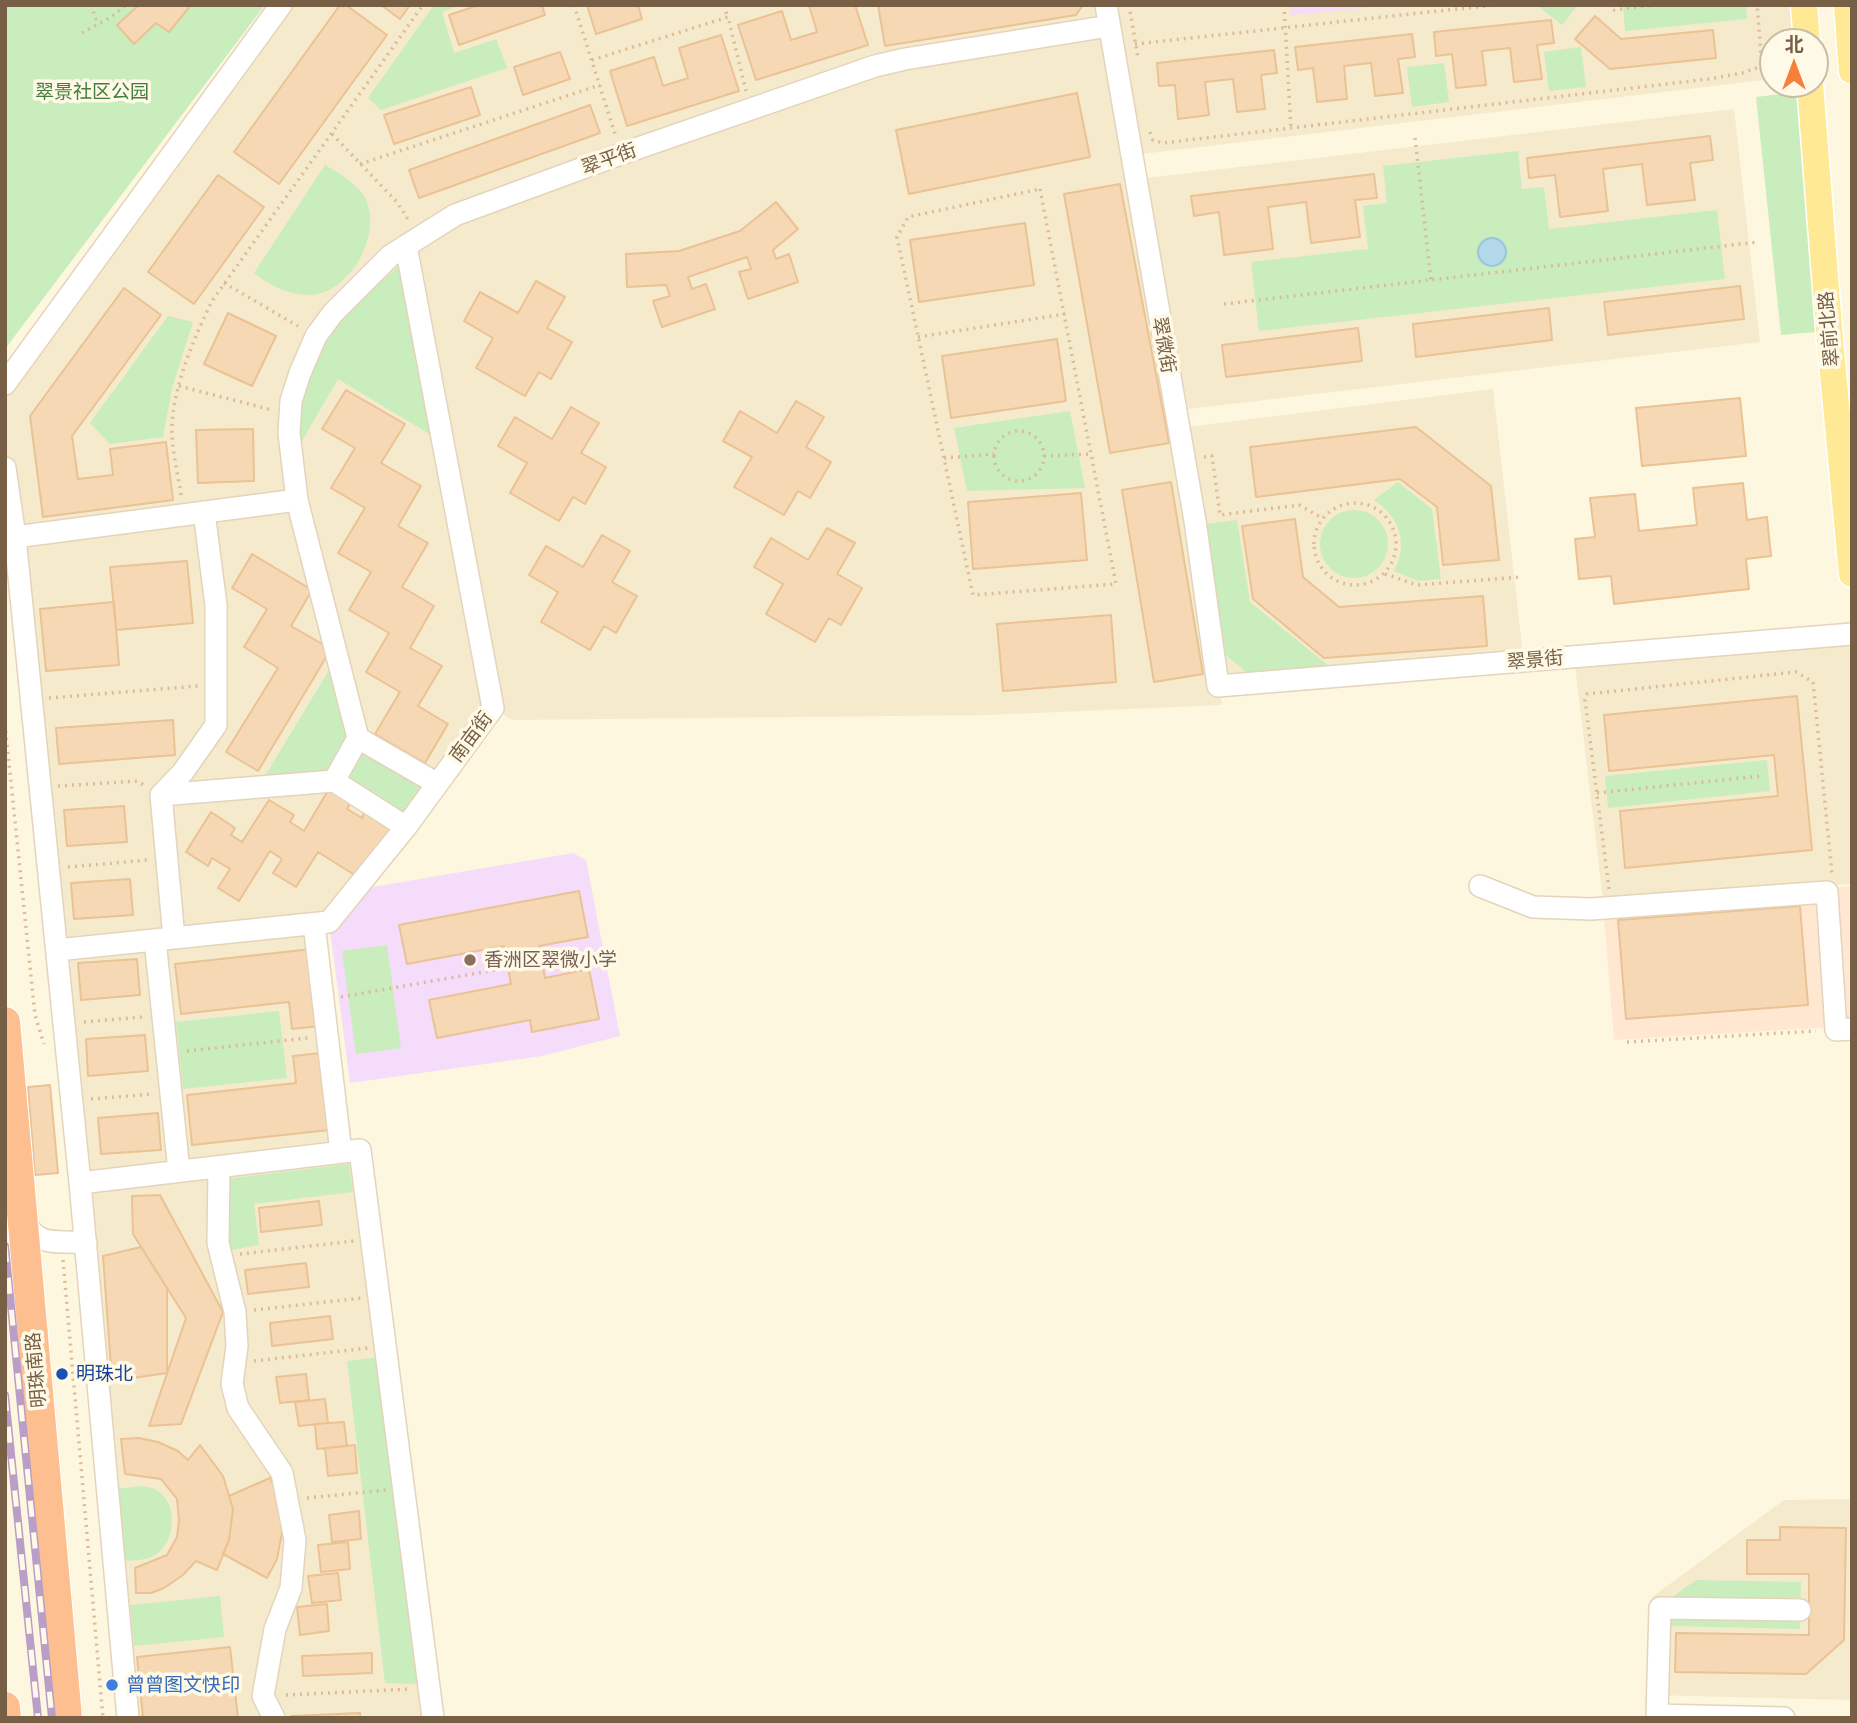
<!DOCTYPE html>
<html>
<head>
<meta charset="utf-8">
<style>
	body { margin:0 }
	#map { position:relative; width:1857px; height:1723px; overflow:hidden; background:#fef7df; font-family:Lato,"Noto Sans SC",sans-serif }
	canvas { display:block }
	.frame { position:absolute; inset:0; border:7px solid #775f45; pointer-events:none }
	.north { position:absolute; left:1759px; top:28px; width:70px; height:70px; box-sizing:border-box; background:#fffae7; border:2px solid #c9bca6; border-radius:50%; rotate:0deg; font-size:19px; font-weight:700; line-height:28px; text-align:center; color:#775f45 }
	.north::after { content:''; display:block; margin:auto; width:24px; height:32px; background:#f48039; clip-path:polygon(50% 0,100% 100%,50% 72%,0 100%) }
</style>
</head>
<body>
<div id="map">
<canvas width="1857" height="1723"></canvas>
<div class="frame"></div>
<div class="north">北</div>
</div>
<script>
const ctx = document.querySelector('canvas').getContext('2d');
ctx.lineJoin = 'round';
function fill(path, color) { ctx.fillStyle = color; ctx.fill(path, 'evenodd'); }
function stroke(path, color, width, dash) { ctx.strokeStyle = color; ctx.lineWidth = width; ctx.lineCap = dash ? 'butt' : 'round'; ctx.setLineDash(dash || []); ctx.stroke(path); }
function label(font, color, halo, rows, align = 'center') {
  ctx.font = font + ' Lato,"Noto Sans SC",sans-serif'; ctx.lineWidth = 7; ctx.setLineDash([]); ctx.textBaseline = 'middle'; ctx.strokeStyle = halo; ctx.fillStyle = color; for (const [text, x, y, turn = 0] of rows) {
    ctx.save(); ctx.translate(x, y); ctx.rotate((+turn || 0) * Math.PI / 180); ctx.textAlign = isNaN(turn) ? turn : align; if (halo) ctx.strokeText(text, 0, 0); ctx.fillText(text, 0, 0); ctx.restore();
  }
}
fill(new Path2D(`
	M281,5H1106L1222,705L989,715L512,720L494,708L314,924L341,1152L360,1150L433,1718H128L5,468V384Z
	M1117,5H1791L1795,42H1773V79L1142,154Z
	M1734,109L1760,342L1188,409L1146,178Z
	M1493,389L1523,655L1226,679L1187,427Z
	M1852,640V884L1603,900L1575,666Z
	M1852,1499V1700L1648,1695L1652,1597L1784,1500Z`), '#f6eacd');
fill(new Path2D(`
	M1852,886V1026L1614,1040L1603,904Z`), '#ffe7d2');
fill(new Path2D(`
	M1290,5H1394L1291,15Z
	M573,853L586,860L620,1036L542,1056L350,1083L329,922L355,890Z`), '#f4dcfa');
fill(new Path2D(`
	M5,5H265L5,349Z
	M434,5H461L442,12L454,53L496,39L507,68L381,110L368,98Z
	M1537,5H1578L1562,25Z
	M1623,5H1746L1747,19L1625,31Z
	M1581,47L1586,87L1549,91L1544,52Z
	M1444,63L1449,102L1412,107L1407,67Z
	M1797,92L1816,332L1781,335L1756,97Z
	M1518,151L1522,189L1544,187L1549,229L1717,210L1725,279L1259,331L1251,262L1368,249L1363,206L1387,203L1383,166Z
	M325,165C339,173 355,182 364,196C385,231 350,295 309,295C288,295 269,285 254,273Z
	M400,265L431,435L338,379L299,446C299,430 297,412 301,397C316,335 355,305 400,265Z
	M168,316L193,322L172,388L163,437L110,444L90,423Z
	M1070,411L1085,488L967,491L954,428Z
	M1398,482L1432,509L1441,579L1418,581L1394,571C1409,543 1399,517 1374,500Z
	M1320 544a34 34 0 1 1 68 0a34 34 0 1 1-68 0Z
	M1237,520L1250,602L1330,667L1248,674L1226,655L1205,524Z
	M331,667L348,739L326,772L265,776Z
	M362,750L427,788L405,817L344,780Z
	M1767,760L1770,791L1608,808L1605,776Z
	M387,945L401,1048L356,1054L342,951Z
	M279,1011L287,1078L183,1089L176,1022Z
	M349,1164L353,1192L254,1204L259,1245L225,1251V1179Z
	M379,1357L421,1684L385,1683L347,1361Z
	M142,1486C147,1487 154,1488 158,1491C177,1503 176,1538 159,1552C149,1561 134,1561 121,1560L117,1489Z
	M1696,1580L1801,1582L1800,1629L1671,1626V1598Z
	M220,1596L224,1637L134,1646L130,1605Z`), '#c9edbd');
const water = new Path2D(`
	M1478 252a14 14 0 1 1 28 0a14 14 0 1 1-28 0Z`);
fill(water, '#b2d8e9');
stroke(water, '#98c6dc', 2);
const building = new Path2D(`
	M139,5L144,6L191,5L169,32L156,23L134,44L117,25Z
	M340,5H346L387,35L279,184L234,152Z
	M381,5H410L400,19Z
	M479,5H542L545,15L459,45L449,15Z
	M587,5H638L642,19L596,34Z
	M809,5H855L868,45L756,80L738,25L782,11L791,40L817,32Z
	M878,5H1083L1076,15L885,46Z
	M1595,16L1621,39L1713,30L1716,58L1610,69L1575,39Z
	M1551,20L1554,43L1537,45L1542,79L1514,82L1510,48L1482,51L1486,85L1456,88L1452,54L1436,56L1434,32Z
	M1412,34L1415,57L1398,59L1403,93L1375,96L1371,63L1344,66L1347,99L1317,102L1313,68L1298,70L1295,47Z
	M721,35L739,91L627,126L610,71L654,57L663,86L688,78L679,48Z
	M1274,50L1277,73L1261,75L1265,109L1237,112L1233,79L1205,82L1209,115L1178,119L1175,85L1159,86L1157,63Z
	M560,52L570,79L523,95L514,67Z
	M471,87L480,115L394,144L384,115Z
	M1077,93L1090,157L909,194L896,130Z
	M590,105L600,133L419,198L409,170Z
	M1710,136L1713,160L1690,163L1695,200L1647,205L1642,164L1603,169L1608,211L1560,217L1555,175L1529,178L1527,158Z
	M1374,174L1377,198L1355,200L1360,237L1311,243L1306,202L1268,207L1273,249L1224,255L1219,212L1194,216L1191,196Z
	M218,175L264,207L194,304L148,272Z
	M1120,184L1169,443L1110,453L1064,194Z
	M776,202L798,229L773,250L776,259L789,254L798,282L748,299L739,272L751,269L747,257L688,277L692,289L706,284L715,309L662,327L653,301L670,296L666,285L627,287L626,254L679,251L740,231Z
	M1025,223L1034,285L919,302L910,240Z
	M536,281L565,297L547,328L572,342L551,379L539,372L525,396L476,368L493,338L464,321L480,292L518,313Z
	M1740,286L1744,319L1608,335L1604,302Z
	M124,288L161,315L72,436L78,479L113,475L110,449L166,442L173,500L43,517L30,416Z
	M1549,308L1552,340L1416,357L1413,324Z
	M228,313L276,336L252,386L204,364Z
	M1358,328L1362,361L1226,377L1222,345Z
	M1057,339L1066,401L951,418L942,356Z
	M346,390L405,424L381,463L421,486L398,526L428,543L402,587L434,606L410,648L442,666L418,706L448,724L425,763L375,734L400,692L366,672L389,633L349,610L371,572L338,553L365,508L331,488L355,448L322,429Z
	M1740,398L1746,456L1642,466L1636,408Z
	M796,401L824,417L806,447L831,462L810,498L798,491L784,515L734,487L752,457L723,441L740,411L777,433Z
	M571,407L599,423L581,453L606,467L585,504L573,497L559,521L510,493L527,463L498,446L515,417L552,439Z
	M1416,427L1491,486L1499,560L1443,565L1437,507L1400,479L1256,497L1250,447Z
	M253,429L254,481L198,483L196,430Z
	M1171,482L1203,674L1154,682L1122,490Z
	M1743,483L1747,520L1767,517L1771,556L1746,559L1749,589L1614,604L1611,576L1579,579L1575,539L1595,537L1590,498L1635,494L1639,531L1697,525L1693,488Z
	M1081,493L1087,560L973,569L968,502Z
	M1295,519L1303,577L1339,607L1483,596L1487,646L1324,658L1253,599L1242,526Z
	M827,528L855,543L837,574L862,588L841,625L829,618L815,642L766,614L783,584L754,567L771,538L808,560Z
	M602,535L630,551L612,582L637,596L616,633L604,626L590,650L541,622L558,592L529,575L546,546L583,567Z
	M252,554L312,590L291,626L331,649L258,771L226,752L278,668L244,647L267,609L232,588Z
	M187,561L193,623L116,630L110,567Z
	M114,602L119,665L46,671L40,609Z
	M1111,615L1116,682L1003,691L997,624Z
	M1797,696L1812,850L1625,868L1620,811L1778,796L1774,755L1609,771L1604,715Z
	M173,720L175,755L59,764L56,728Z
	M329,789L351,802L347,809L362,818L365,811L393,828L361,879L318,852L296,887L273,873L282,859L270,851L239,901L218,888L230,869L212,858L208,866L186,852L211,812L235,828L231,835L242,842L269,800L294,815L290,822L304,831Z
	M124,806L127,842L67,846L64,810Z
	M130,879L133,915L74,919L71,883Z
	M579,891L588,937L539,946L545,978L589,969L599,1019L532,1032L530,1020L437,1038L429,1000L511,984L504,946L407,964L399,925Z
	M1800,906L1808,1005L1626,1019L1618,920Z
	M312,949L320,1026L292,1029L289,1002L181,1014L175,964Z
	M137,959L140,995L81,1000L78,963Z
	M145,1035L148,1071L88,1076L86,1039Z
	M321,1053L329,1130L192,1145L187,1095L296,1083L293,1056Z
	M50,1085L58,1173L35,1175L28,1087Z
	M158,1113L161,1150L101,1154L98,1118Z
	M160,1195L223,1312L181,1424L149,1426L186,1318L133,1234L132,1196Z
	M319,1201L322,1225L261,1232L259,1208Z
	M141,1247L167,1288V1373L112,1381L103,1256Z
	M306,1263L309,1287L248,1294L245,1270Z
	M330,1316L333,1339L272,1346L270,1323Z
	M306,1374L309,1400L280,1403L276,1377Z
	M325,1399L328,1423L299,1426L295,1402Z
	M344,1422L347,1446L317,1449L315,1424Z
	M139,1438L158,1442L178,1451L188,1460L200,1445L223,1476L233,1509L229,1540L217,1570L196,1561L183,1575L164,1588L151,1593H136L135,1568L167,1555L177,1537L179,1520L177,1499L161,1479L125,1474L121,1439Z
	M355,1445L357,1473L328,1476L325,1448Z
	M270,1478L280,1498L282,1533L277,1559L267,1578L223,1554L229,1540L233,1509L229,1496Z
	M359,1511L361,1539L332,1542L329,1515Z
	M1780,1527L1846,1528L1844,1640L1806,1674L1675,1672L1676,1633L1809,1635V1574H1747V1540H1780Z
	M348,1542L350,1569L321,1572L318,1545Z
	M338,1573L341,1600L312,1603L308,1576Z
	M327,1604L329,1631L300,1635L297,1607Z
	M230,1647L238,1718H143L137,1657Z
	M372,1653V1673L303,1676L302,1656Z
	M360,1713V1718H291V1716Z`);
fill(building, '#f6d9b4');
stroke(building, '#eac293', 2);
const minor = new Path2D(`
	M1106,5L1195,521L1218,686L1852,634
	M5,384L281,5
	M5,468L15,537
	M297,500L289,433L291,401L300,373L316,336L333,313L390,256L455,215L621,154L875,66L905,59L1109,26
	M358,738L436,783
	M334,781L406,827
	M161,795L174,938
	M1480,886L1533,907L1591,909L1827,892L1836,1030L1852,1029
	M314,924L341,1152
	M155,940L179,1171
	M57,950L329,922L406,827L493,708L406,246
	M219,1167L218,1243L235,1312L237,1346L232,1384L238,1408L282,1473L295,1540L291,1588L275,1629L263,1696L274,1718
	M80,1183L360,1150L433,1718
	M23,1218C38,1250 57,1239 86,1243
	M128,1718L80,1183L15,537L297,500L358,738L334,781L161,795L183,772L216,725V605L204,512
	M1784,1718L1657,1715L1660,1608L1800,1610`);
const major = new Path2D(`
	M1804,5L1807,42
	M1847,5L1852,71
	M1810,84L1830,341L1852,574`);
const highway = new Path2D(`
	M5,1022L67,1718
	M5,1707L6,1718`);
stroke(minor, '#e3d4bb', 24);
stroke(major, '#fff', 29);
stroke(highway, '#fff', 32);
stroke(new Path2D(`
	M91,5L98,25
	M574,5L616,137
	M725,5L727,17
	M1129,5L1138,58
	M1284,5L1291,129
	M1608,5L1614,10L1654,5
	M82,33L111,17L126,5
	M1135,44L1494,5
	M592,60L728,17L746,91
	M1150,132L1153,140L1163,143L1709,79L1742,73L1762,66L1757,5
	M332,134L397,202L409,221
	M1415,138L1431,280
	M360,164L600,85
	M1040,189L1116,584L973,595L897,237L908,217Z
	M224,283L298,326
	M1224,304L1758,242
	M918,337L1065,314
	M179,386L272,410
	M994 456a25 25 0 1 1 50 0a25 25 0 1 1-50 0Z
	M1044,456L1091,454
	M1204,457L1212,456L1220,515L1299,505L1322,518
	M944,458L994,454
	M181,495C178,475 173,455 172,435C170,393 194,338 212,301L423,5
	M1314 544a41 41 0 1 1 82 0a41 41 0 1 1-82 0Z
	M1385,574L1417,585L1521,577
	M49,698L198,686
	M5,724L35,1015L44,1044
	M58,786L137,781L144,785
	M1597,793L1761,776
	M68,867L148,860
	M1609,889L1585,700L1587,694L1796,672L1813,682L1832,874
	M341,997L501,969
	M84,1022L142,1017
	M1627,1042L1816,1031
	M187,1051L308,1038
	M91,1099L153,1094
	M240,1254L354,1241
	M63,1260L103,1718
	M254,1310L362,1298
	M254,1361L368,1348
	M307,1498L386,1490
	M286,1695L411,1689`), '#dbbc98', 3.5, [2, 5]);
stroke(minor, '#fff', 21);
stroke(major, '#ffe995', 26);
stroke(highway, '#febf90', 30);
const rail = new Path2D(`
	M5,1246L52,1718
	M5,1395L38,1718`);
stroke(rail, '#bb9ec8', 8);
stroke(rail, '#fffae7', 5, [16]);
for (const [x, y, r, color] of [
	[470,960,7,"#8d6e63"],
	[62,1374,7,"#1a4fb4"],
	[112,1685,7,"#3f7fe0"]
]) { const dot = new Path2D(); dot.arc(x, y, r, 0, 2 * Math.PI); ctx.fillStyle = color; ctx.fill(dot); stroke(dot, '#fffae7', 2.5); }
label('19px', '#447e3b', '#fffae7', [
	["翠景社区公园",92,92]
]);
label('19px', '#775f45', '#fffae7', [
	["翠平街",609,159,-20],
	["翠前北路",1829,329,-95],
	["翠微街",1164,345,80],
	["翠景街",1535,660,-5],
	["南亩街",471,737,-53],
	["明珠南路",36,1370,-95]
]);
label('19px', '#785e54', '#fffae7', [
	["香洲区翠微小学",484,960]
], 'left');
label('19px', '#164399', '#fffae7', [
	["明珠北",76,1374]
], 'left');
label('19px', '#366cbe', '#fffae7', [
	["曾曾图文快印",126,1685]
], 'left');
</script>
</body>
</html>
